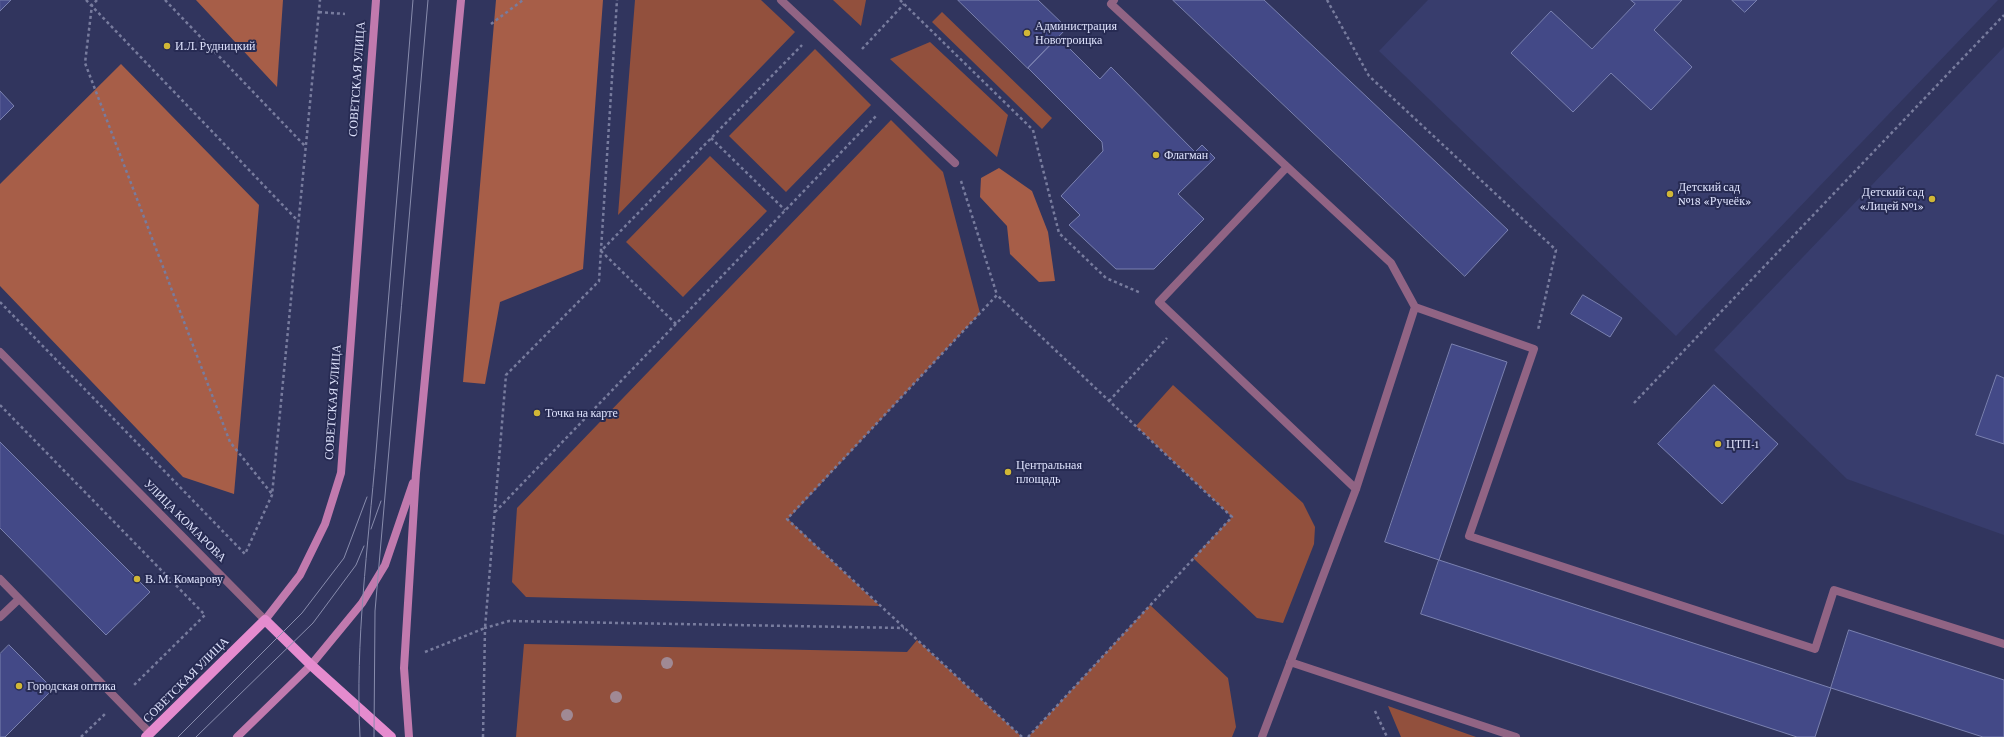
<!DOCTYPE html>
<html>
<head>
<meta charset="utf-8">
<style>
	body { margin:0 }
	canvas { display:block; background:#31355e }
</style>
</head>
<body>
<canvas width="2004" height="737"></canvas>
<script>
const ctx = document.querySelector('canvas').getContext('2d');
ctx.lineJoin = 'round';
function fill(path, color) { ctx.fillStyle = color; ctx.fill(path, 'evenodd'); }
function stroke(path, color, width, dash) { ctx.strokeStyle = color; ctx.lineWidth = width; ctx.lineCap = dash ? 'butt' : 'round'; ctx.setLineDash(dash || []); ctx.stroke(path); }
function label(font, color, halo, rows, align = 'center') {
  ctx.font = font + ' "Crimson Pro",serif'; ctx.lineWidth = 4; ctx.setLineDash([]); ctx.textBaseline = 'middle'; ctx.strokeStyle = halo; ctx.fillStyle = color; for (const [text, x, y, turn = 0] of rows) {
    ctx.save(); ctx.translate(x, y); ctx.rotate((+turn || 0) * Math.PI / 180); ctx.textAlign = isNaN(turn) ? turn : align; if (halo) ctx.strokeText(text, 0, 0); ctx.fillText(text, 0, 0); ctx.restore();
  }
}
fill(new Path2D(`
	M1428,0H1998L1676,336L1379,51Z
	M2004,47V535L1847,479L1714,350Z`), '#383d6d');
fill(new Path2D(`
	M635,0H761L795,32L618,215Z
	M833,0H866L861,26Z
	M942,12L1052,118L1042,129L932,22Z
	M930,42L1008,115L997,157L890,59Z
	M815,49L871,105L786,192L729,136Z
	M891,120L943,172L980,313L788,519L880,606L526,597L512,582L517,508Z
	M710,156L767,211L683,297L626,242Z
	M1173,385L1303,503L1315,527L1314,544L1283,623L1257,618L1193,558L1232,517L1136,426Z
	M1150,605L1228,678L1236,727L1232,737H1028Z
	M917,640L1022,737H516L524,644L907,652Z
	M1388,706L1476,737H1401Z`), '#92503d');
fill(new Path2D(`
	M196,0H283L277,87Z
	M496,0H603L583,269L500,302L485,384L463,382Z
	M121,64L259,205L234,494L183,477L0,286V184Z
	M999,168L1032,191L1048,232L1055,281L1039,282L1010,254L1007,226L980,197L981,178Z`), '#a75e48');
const building = new Path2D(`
	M0,0H11L0,11Z
	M958,0H1038L1067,28L1028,68Z
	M1173,0H1264L1508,230L1465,276Z
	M1631,0H1682L1654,30L1692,67L1651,110L1611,73L1573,112L1511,53L1551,11L1592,49L1635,4Z
	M1732,0H1757L1745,12Z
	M1058,37L1100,79L1111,67L1195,152L1202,145L1215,158L1178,194L1204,219L1154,269H1116L1069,225L1080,215L1061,196L1103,151L1102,142L1028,68Z
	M0,91L14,106L0,120Z
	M1583,295L1622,318L1610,337L1571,314Z
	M1452,344L1507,362L1439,560L1385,542Z
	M1997,375L2004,378V444L1976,435Z
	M1714,385L1778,444L1722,504L1658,444Z
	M0,442L150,592L106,635L0,528Z
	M1439,560L1831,688L1815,737H1797L1421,614Z
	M1849,630L2004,680V737H1983L1831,688Z
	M9,645L53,689L5,737H0V654Z`);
fill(building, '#434987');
stroke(building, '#7a81b0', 1);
stroke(new Path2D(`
	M86,0L298,221
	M97,0L92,5L85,63L230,442L272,494
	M165,0L305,146
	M900,0L1033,130L1059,233L1106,278L1141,293
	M1327,0L1369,76L1556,250L1538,330
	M319,12L345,14
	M491,24L523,0
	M862,49L904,4
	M711,138L785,210
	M961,181L997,295
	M0,302L245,554L272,495L320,0
	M676,324L601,251L802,45
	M1109,401L1167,338
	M1634,403L2004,15
	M0,405L205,615L133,686
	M495,512L876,116
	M425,652L485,628L506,375L599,281L617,0
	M1375,711L1387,737
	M81,737L105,714
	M483,737L485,628L509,621L904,628
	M1022,737L787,519L997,295L1232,517L1028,737`), '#787c9e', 2.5, [3, 3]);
stroke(new Path2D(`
	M781,0L955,163
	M1114,0L1111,4L1391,263L1415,307L1356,489L1262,737
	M1287,167L1159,302L1356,489
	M1415,307L1534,349L1469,536L1815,649L1834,590L2004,644
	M0,579L150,733
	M0,617L19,599
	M1290,662L1516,737`), '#916484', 8);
stroke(new Path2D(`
	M0,352L265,620`), '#916484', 8);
stroke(new Path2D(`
	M265,620L300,575L325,524L341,473L376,0
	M237,737L311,665L362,603L385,565L413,483
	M409,737L404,668L416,473L461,0`), '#c17aae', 8);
stroke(new Path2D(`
	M146,737L265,620L311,665L391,737`), '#e58bce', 10);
stroke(new Path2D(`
	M371,529L381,501
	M178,737L302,613L344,558L367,497
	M196,737L313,623L356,565L364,546
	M360,737C355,641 368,547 376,452C388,301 401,151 413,0
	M374,737L375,611L428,0`), '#888cad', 1);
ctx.fillStyle = '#a08994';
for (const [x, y] of [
	[667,663],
	[616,697],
	[567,715]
]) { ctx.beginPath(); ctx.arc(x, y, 6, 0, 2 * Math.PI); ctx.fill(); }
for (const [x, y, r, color] of [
	[1027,33,4,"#d1b736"],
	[167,46,4,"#d1b736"],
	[1156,155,4,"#d1b736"],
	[1670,194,4,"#d1b736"],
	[1932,199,4,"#d1b736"],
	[537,413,4,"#d1b736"],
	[1718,444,4,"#d1b736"],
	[1008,472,4,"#d1b736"],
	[137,579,4,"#d1b736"],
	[19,686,4,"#d1b736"]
]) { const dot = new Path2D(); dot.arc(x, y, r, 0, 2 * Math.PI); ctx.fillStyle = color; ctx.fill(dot); stroke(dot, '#272b53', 1.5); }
label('12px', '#dee2fc', '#272b53', [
	["Администрация",1035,26],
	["Новотроицка",1035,40],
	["И.Л. Рудницкий",175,46],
	["Флагман",1164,155],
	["Детский сад",1678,187],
	["№18 «Ручеёк»",1678,201],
	["Детский сад",1924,192,"right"],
	["«Лицей №1»",1924,206,"right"],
	["Точка на карте",545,413],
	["ЦТП-1",1726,444],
	["Центральная",1016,465],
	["площадь",1016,479],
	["В. М. Комарову",145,579],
	["Городская оптика",27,686]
], 'left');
label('12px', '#dee2fc', '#272b53', [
	["СОВЕТСКАЯ УЛИЦА",357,79,-86],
	["СОВЕТСКАЯ УЛИЦА",333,402,-86],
	["УЛИЦА КОМАРОВА",185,521,45],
	["СОВЕТСКАЯ УЛИЦА",186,680,-45]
]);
</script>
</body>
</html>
